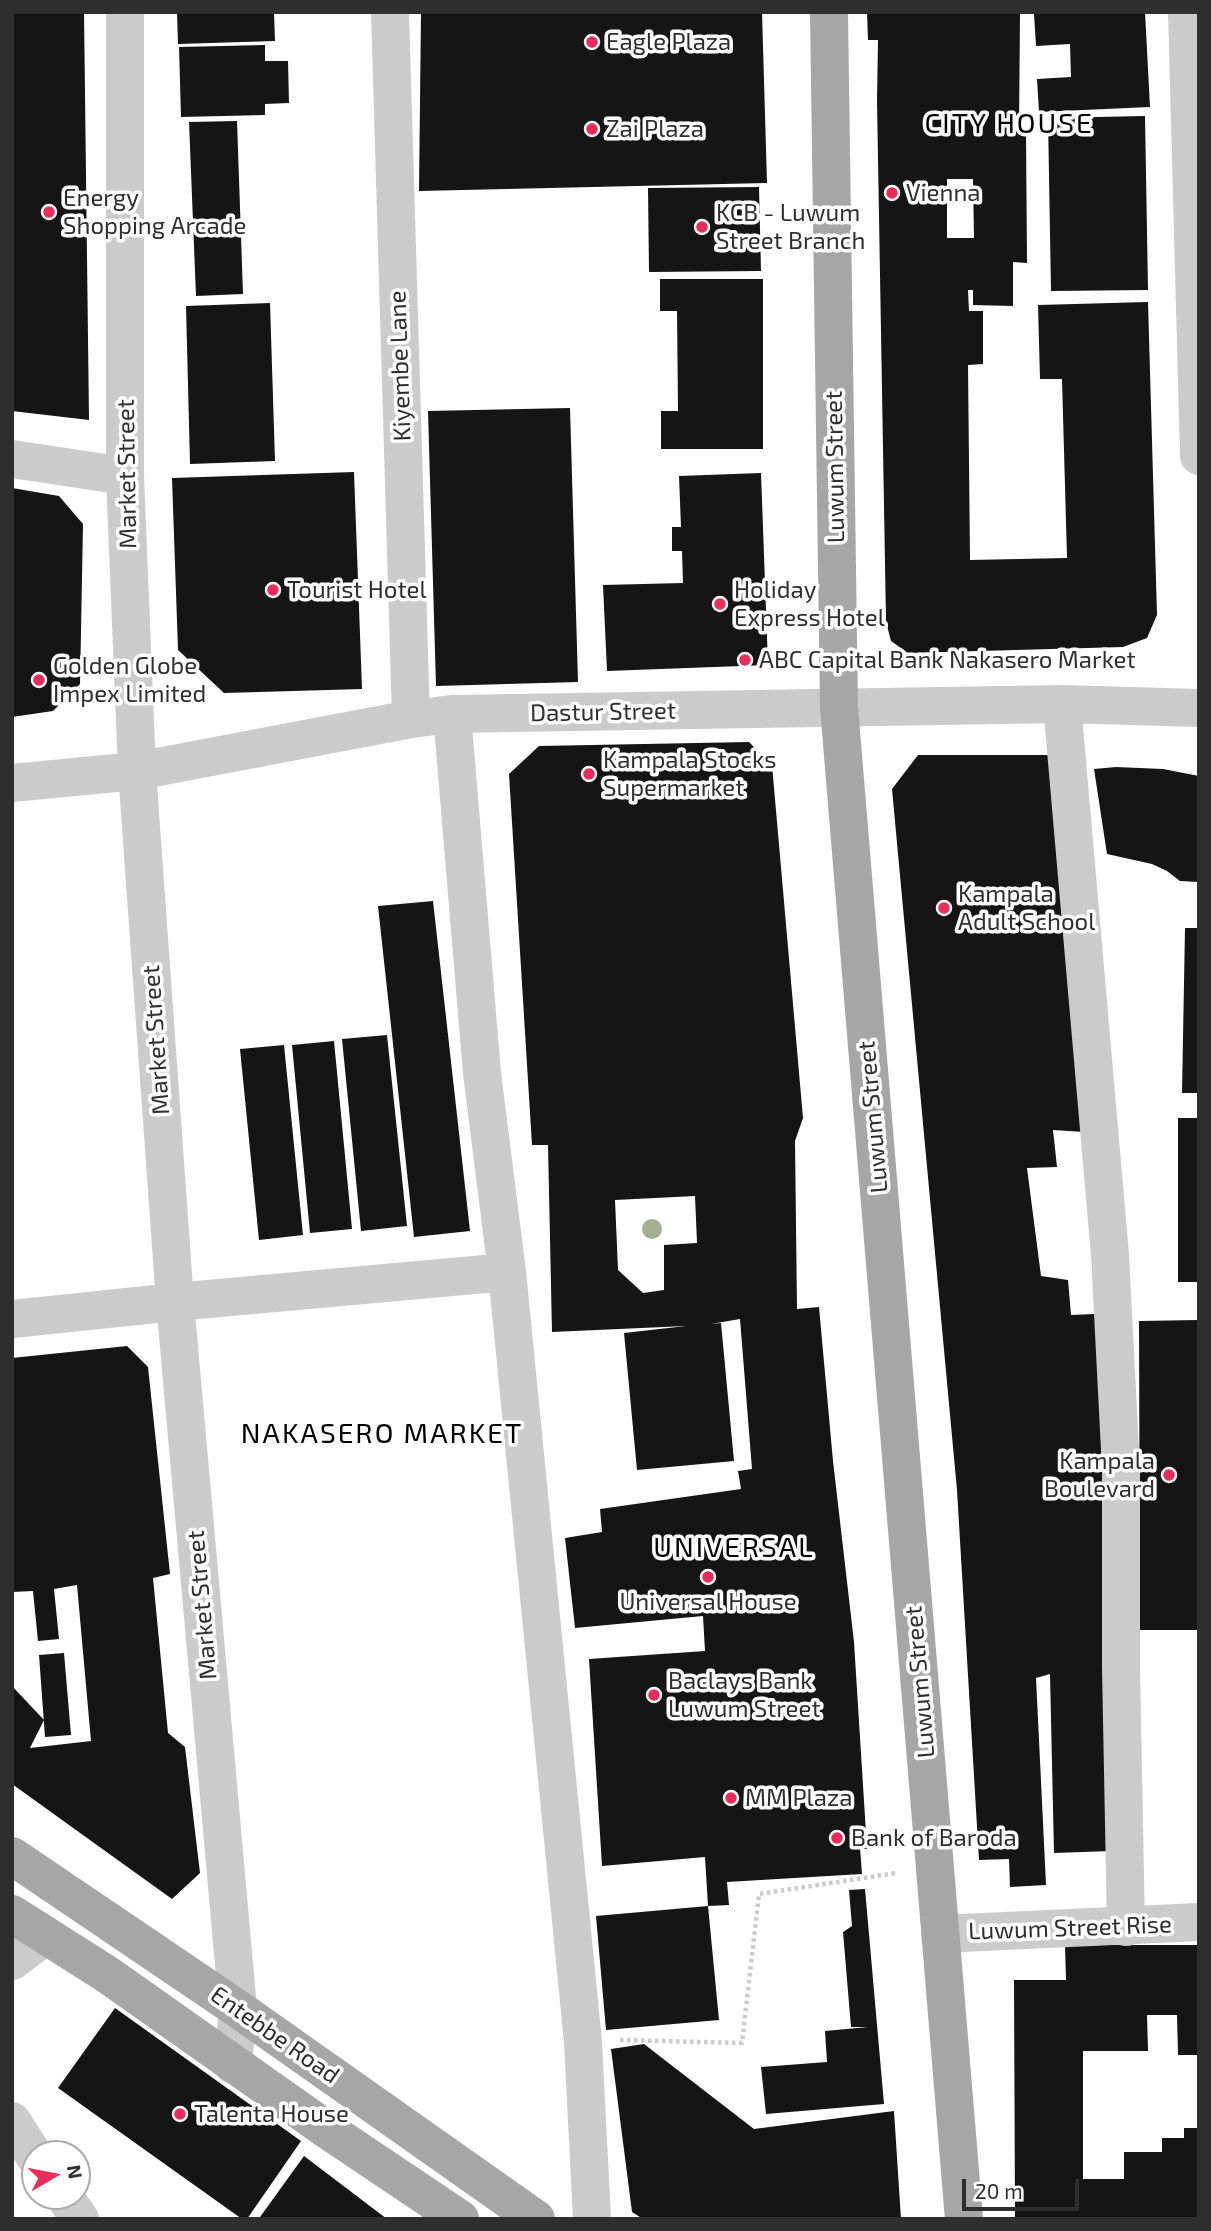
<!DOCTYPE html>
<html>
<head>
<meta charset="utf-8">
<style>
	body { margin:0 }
	#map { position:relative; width:1211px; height:2231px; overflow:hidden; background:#fff; font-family:"Exo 2",sans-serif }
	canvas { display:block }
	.frame { position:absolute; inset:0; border:14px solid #2e2e2e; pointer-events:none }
	.north { position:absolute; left:21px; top:2140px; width:70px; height:70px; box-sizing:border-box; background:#fff; border:2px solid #ababab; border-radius:50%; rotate:80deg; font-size:19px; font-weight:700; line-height:28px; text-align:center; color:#2e2e2e }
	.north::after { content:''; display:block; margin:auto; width:24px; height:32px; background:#ea2b5c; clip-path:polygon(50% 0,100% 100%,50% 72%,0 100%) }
	.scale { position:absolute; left:962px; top:2179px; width:117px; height:32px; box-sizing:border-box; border:4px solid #2e2e2e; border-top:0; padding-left:9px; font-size:21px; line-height:24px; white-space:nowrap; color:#2e2e2e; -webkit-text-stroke:5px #fff; paint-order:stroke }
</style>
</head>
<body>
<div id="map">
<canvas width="1211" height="2231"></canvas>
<div class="frame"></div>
<div class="north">N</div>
<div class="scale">20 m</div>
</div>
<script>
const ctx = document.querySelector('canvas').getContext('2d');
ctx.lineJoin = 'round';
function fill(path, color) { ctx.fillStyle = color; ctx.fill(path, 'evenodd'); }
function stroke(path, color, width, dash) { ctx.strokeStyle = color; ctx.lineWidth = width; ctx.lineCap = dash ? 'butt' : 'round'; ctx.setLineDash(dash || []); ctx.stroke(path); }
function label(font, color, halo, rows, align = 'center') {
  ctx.font = font + ' "Exo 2",sans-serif'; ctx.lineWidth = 7; ctx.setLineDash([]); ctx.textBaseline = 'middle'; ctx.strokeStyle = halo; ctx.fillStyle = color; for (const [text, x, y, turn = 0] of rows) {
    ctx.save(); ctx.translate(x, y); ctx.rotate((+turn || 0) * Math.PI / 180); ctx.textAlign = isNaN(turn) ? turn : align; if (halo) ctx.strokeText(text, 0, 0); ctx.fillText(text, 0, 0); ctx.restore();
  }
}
fill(new Path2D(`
	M12,12H84L89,420L12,411Z
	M177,12H274L275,41L178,44Z
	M421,12H762L767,183L419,191Z
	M867,12H1020L1019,131H1026L1027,263L1013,262V306L973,305V290H968L969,311H983V364L968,365L970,560L1067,558L1062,379H1040L1038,305L1148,302L1157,615L1147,638L1123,647L908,653L891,641L886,622L877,101L878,40H868ZM947,179H973L974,238H947Z
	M1067,12H1145L1150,107L1039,112L1037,79L1071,77L1070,44L1036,46L1034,14Z
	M265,45V61H288L289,103L265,104V115L181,117L179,47Z
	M1145,116L1148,290L1051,291L1048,118Z
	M237,121L243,294L196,296L189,122Z
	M759,187L761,271L649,272L648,188Z
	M660,279H763V449H661V411H678L677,311H660Z
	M270,303L275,461L190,464L186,306Z
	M570,408L578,682L436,686L428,411Z
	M354,472L362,689L224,693L178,650L172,478Z
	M761,473L768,665L607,671L603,585L683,583L682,551H672V527H681L679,476Z
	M12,488L59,496L83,524L80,684L53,711L12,717Z
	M749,742L772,765L803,1118L795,1141L797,1309L819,1307L833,1461L854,1642L867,1849L860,1848L862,1874L727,1882L729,1905L708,1906L719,2020L606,2030L596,1916L708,1906L705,1857L602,1866L589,1659L705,1651L703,1616L575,1628L565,1538L602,1532L600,1509L741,1489L738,1471L752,1469L740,1319L711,1324L721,1323L734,1461L637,1470L624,1333L686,1326L552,1332L548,1145H532L509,774L539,746ZM695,1196L697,1243L664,1245V1290L643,1293L618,1270L615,1200Z
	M918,755H1052L1084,1132L1053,1130L1057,1167L1027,1168L1041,1276L1068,1280L1071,1315L1095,1314L1108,1494L1111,1851L1054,1853L1050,1674L1036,1678L1046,1885L1010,1887L1009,1859L979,1860L957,1490L892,789Z
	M1116,767L1163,769L1199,776V882L1180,881L1167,871L1152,864L1107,854L1094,769Z
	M433,901L470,1231L414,1237L378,906Z
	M1185,928H1199V1093H1182Z
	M387,1035L407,1226L361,1231L342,1039Z
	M334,1041L352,1229L310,1233L292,1045Z
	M284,1045L303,1235L259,1240L240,1049Z
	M1178,1118H1199V1282H1178Z
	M1199,1320V1630H1140L1139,1321Z
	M127,1346L148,1367L170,1574L153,1578L168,1733L185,1747L200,1873L172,1899L12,1784V1686L44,1720L30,1748L91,1741L77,1585L54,1589L59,1639L38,1641L33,1591L12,1592V1358Z
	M64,1653L71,1735L45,1737L39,1655Z
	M865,1889L884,2104L766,2114L761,2067L827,2062L825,2031L868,2027H851L843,1932L852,1926L849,1890Z
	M1065,1945H1199V2055H1178L1177,2015H1147L1148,2051H1083V2179H1124V2152H1162V2138H1184V2128H1199V2219H1015L1014,1980H1066Z
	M115,2008L301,2141L247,2219H242L58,2088Z
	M644,2044L754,2129L894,2111L901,2219H643L632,2212L611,2049Z
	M304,2156L387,2219L260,2217Z`), '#151515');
stroke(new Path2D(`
	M620,2040L742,2043L759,1894L896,1873`), '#cbcbcb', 4.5, [3.5, 3.5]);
stroke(new Path2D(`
	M125,12V476L137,771L175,1302L238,2009L233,2065
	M390,12L411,719
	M1187,12L1199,456
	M12,459L125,476
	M1062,704L1110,1255L1121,1469V1668L1126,1927
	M452,714L482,1073L507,1272L583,2042L592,2219
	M12,783L137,771L411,719L452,714L1062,704L1199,708
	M12,1319L175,1302L507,1272
	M940,1934L1199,1922
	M12,1961L45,1936
	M12,2121L35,2157
	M64,2196L80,2219`), '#cbcbcb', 38);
stroke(new Path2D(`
	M829,12L839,707L964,2219
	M12,1856L238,2009L536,2219
	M12,1914L108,1975L326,2129L460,2219`), '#a6a6a6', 38);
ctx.fillStyle = '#a4ae93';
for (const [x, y] of [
	[652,1229]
]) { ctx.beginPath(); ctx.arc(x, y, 10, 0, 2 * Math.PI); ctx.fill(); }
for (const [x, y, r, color] of [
	[592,42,7,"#ea2b5c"],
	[592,129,7,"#ea2b5c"],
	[892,193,7,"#ea2b5c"],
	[49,212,7,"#ea2b5c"],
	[702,227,7,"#ea2b5c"],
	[273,590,7,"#ea2b5c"],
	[720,604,7,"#ea2b5c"],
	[745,660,7,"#ea2b5c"],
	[39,680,7,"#ea2b5c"],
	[589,774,7,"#ea2b5c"],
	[944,908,7,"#ea2b5c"],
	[1169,1475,7,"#ea2b5c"],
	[708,1577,7,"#ea2b5c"],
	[654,1695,7,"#ea2b5c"],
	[731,1798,7,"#ea2b5c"],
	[837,1838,7,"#ea2b5c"],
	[180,2114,7,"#ea2b5c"]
]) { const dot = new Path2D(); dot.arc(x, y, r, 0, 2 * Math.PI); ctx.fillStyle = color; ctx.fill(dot); stroke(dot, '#fff', 2.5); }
label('24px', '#2e2e2e', '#fff', [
	["Eagle Plaza",606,42],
	["Zai Plaza",606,129],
	["Vienna",906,193],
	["Energy",63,198],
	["Shopping Arcade",63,226],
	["KCB - Luwum",716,213],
	["Street Branch",716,241],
	["Tourist Hotel",287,590],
	["Holiday",734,590],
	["Express Hotel",734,618],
	["ABC Capital Bank Nakasero Market",759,660],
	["Golden Globe",53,666],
	["Impex Limited",53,694],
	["Kampala Stocks",603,760],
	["Supermarket",603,788],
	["Kampala",958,894],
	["Adult School",958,922],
	["Kampala",1155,1461,"right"],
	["Boulevard",1155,1489,"right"],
	["Universal House",708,1602,"center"],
	["Baclays Bank",668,1681],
	["Luwum Street",668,1709],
	["MM Plaza",745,1798],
	["Bank of Baroda",851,1838],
	["Talenta House",194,2114]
], 'left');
label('24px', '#2e2e2e', '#fff', [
	["Kiyembe Lane",400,366,-92],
	["Luwum Street",835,467,-91],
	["Market Street",127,474,-91],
	["Dastur Street",603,712,-1],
	["Market Street",156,1040,-94],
	["Luwum Street",873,1117,-95],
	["Market Street",202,1605,-95],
	["Luwum Street",920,1682,-95],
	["Luwum Street Rise",1070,1928,-2],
	["Entebbe Road",275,2035,35]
]);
ctx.letterSpacing = '2px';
label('28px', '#000', '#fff', [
	["CITY HOUSE",1009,124],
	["NAKASERO MARKET",382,1434],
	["UNIVERSAL",734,1548]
]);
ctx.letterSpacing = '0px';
</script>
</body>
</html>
